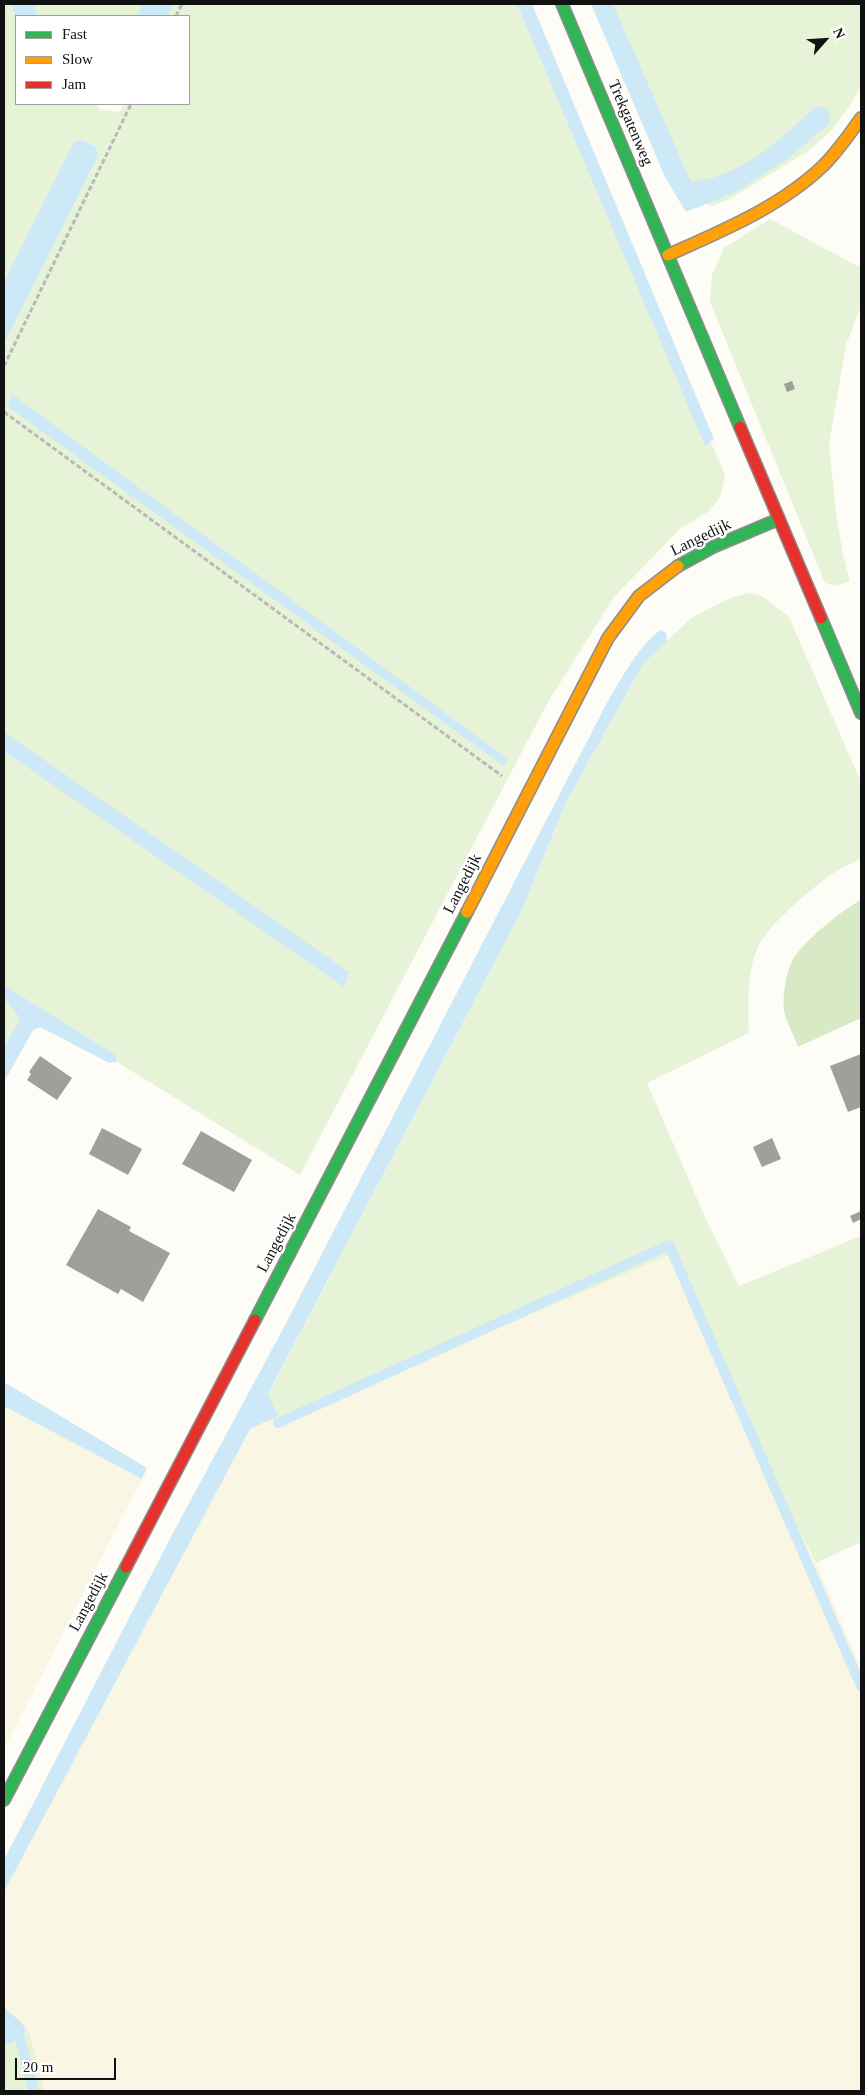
<!DOCTYPE html>
<html>
<head>
<meta charset="utf-8">
<style>
	body { margin:0 }
	#map { position:relative; width:865px; height:2095px; overflow:hidden; background:#fdfcf7; font-family:"Times New Roman",serif }
	canvas { display:block }
	.frame { position:absolute; inset:0; border:5px solid #111; pointer-events:none }
	.legend { position:absolute; left:15px; top:15px; width:175px; height:90px; box-sizing:border-box; background:#fff; border:1px solid #a0a0a0; margin:0; padding:6px 9px; list-style:none; font-size:15px; color:#111 }
	.legend li { display:flex; align-items:center; gap:10px; height:25px }
	.legend b { width:25px; border:1px solid #a0a0a0 }
	.north { position:absolute; left:800px; top:15px; width:50px; height:50px; -webkit-text-stroke:4px #fff; paint-order:stroke; rotate:64deg; font-size:14px; font-weight:700; line-height:20px; text-align:center; color:#111 }
	.north::after { content:''; display:block; margin:auto; width:18px; height:22px; background:#111; clip-path:polygon(50% 0,100% 100%,50% 72%,0 100%) }
	.scale { position:absolute; left:15px; top:2058px; width:101px; height:22px; box-sizing:border-box; border:2px solid #111; border-top:0; padding-left:6px; font-size:15px; line-height:18px; white-space:nowrap; color:#111; -webkit-text-stroke:4px #fff; paint-order:stroke }
</style>
</head>
<body>
<div id="map">
<canvas width="865" height="2095"></canvas>
<div class="frame"></div>
<ul class="legend">
<li><b style="height:6px;background:#30b455"></b>Fast</li>
<li><b style="height:6px;background:#ff9f0a"></b>Slow</li>
<li><b style="height:6px;background:#e5322d"></b>Jam</li>
</ul>
<div class="north">N</div>
<div class="scale">20 m</div>
</div>
<script>
const ctx = document.querySelector('canvas').getContext('2d');
ctx.lineJoin = 'round';
function fill(path, color) { ctx.fillStyle = color; ctx.fill(path, 'evenodd'); }
function stroke(path, color, width, dash) { ctx.strokeStyle = color; ctx.lineWidth = width; ctx.lineCap = dash ? 'butt' : 'round'; ctx.setLineDash(dash || []); ctx.stroke(path); }
function label(font, color, halo, rows, align = 'center') {
  ctx.font = font + ' "Times New Roman",serif'; ctx.lineWidth = 5; ctx.setLineDash([]); ctx.textBaseline = 'middle'; ctx.strokeStyle = halo; ctx.fillStyle = color; for (const [text, x, y, turn = 0] of rows) {
    ctx.save(); ctx.translate(x, y); ctx.rotate((+turn || 0) * Math.PI / 180); ctx.textAlign = isNaN(turn) ? turn : align; if (halo) ctx.strokeText(text, 0, 0); ctx.fillText(text, 0, 0); ctx.restore();
  }
}
fill(new Path2D(`
	M672,1254L763,1460L816,1563L861,1667V2091H44L29,2032L4,2007V1892L250,1429L270,1419L278,1423Z
	M4,1406L142,1479L4,1749Z`), '#f9f7e4');
fill(new Path2D(`
	M4,4H143L137,16H16V104H97L99,109L120,112L124,104H189V16H168L174,4H523L725,475L720,497L709,511L680,529L614,597L548,702L300,1175L117,1062L116,1055L4,985V344L98,156L96,147L83,140L4,282Z
	M607,4H861V86L848,108L830,132L808,151L730,199L712,206L693,200Z
	M770,219L861,268V306L846,345L829,444L836,513L843,556L850,581L835,586L825,583L710,302L712,275L724,248Z
	M749,593L762,596L789,617L861,782V859C854,862 847,865 840,869C819,881 769,924 759,945C746,972 749,1005 749,1033L647,1083L705,1217L739,1286L861,1236V1542L816,1563L763,1460L672,1254L278,1423L270,1419L278,1415L268,1395L522,910L566,802L643,664L691,618L730,598Z
	M4,1000L9,1003L20,1019L4,1047Z
	M25,2026L29,2032L44,2091H4V2046L20,2040L26,2032Z`), '#e7f3d7');
fill(new Path2D(`
	M861,900V1018L798,1047C794,1035 786,1022 784,1010C782,996 786,974 792,961C801,943 843,909 861,900Z`), '#d8eac5');
fill(new Path2D(`
	M11,4H33L38,16L16,17Z
	M143,4H174L168,16H137Z
	M517,4H532L714,439L705,446Z
	M591,4H613L691,182C743,176 779,141 816,106L828,108L831,122L790,157L736,192L686,212L665,177Z
	M83,140L96,147L98,156L4,344V282L74,142Z
	M13,395L508,759L504,766L7,406Z
	M661,630L666,633L667,641L643,664L566,802L522,910L268,1394L278,1416L250,1429L4,1892V1860L173,1533L283,1329L610,697C621,679 643,640 661,630Z
	M4,732L349,972L344,987L4,751Z
	M4,985L116,1055L117,1062L109,1063L40,1027L33,1030L4,1082V1047L20,1019L9,1003L4,1000Z
	M4,1382L147,1468L142,1479L4,1406Z
	M4,2007C25,2027 40,2032 4,2046Z`), '#cde8f7');
stroke(new Path2D(`
	M278,1423L669,1245L861,1686
	M20,2039L34,2091`), '#cde8f7', 10);
fill(new Path2D(`
	M792,381L795,389L787,392L784,384Z
	M861,1054V1107L848,1112L830,1066Z
	M40,1056L72,1078L57,1100L27,1080L31,1074L29,1072Z
	M102,1128L142,1149L128,1175L89,1154Z
	M201,1131L252,1160L234,1192L182,1164Z
	M772,1138L781,1159L762,1167L753,1147Z
	M98,1209L131,1227L129,1231L170,1253L143,1302L121,1289L118,1294L66,1265Z
	M861,1211V1219L853,1223L850,1216Z`), '#a19f9c');
const fast = new Path2D(`
	M562,4L740,427
	M678,566L713,547L779,519
	M821,618L861,713
	M255,1320L467,912
	M4,1800L126,1567`);
const slow = new Path2D(`
	M668,255C722,231 780,207 823,166C838,151 849,135 861,118
	M467,912L608,638L639,596L678,566`);
const jam = new Path2D(`
	M740,427L821,618
	M126,1567L255,1320`);
stroke(fast, '#8e8d8b', 14);
stroke(slow, '#8e8d8b', 14);
stroke(jam, '#8e8d8b', 14);
stroke(new Path2D(`
	M176,16L182,4
	M4,366L131,104
	M4,412L502,776`), '#b9b9b8', 3, [5, 2.5]);
stroke(fast, '#30b455', 11);
stroke(slow, '#ff9f0a', 11);
stroke(jam, '#e5322d', 11);
label('16px', '#111', '#fff', [
	["Trekgatenweg",630,123,67],
	["Langedijk",701,538,-26],
	["Langedijk",463,884,-63],
	["Langedijk",277,1243,-62],
	["Langedijk",89,1602,-62]
]);
</script>
</body>
</html>
